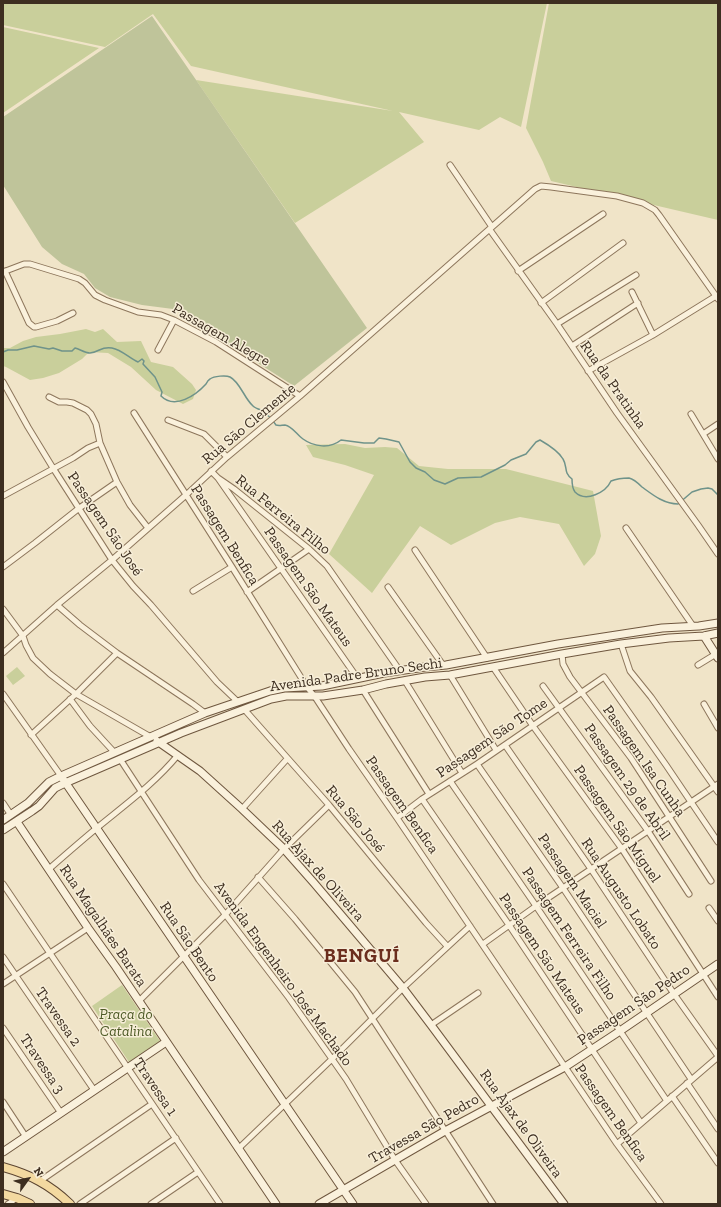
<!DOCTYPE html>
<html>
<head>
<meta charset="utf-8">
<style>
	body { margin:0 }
	#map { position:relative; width:721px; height:1207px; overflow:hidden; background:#f0e4c8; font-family:"Zilla Slab",serif }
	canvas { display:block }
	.frame { position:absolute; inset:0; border:4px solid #3d2e20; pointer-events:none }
	.north { position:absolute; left:8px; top:1159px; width:40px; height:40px; -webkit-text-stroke:3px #f7eed8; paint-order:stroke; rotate:57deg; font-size:11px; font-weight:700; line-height:16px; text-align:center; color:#3d2e20 }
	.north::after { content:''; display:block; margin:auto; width:14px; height:18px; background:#3d2e20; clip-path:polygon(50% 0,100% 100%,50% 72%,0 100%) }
</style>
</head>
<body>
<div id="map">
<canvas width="721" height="1207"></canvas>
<div class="frame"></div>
<div class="north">N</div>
</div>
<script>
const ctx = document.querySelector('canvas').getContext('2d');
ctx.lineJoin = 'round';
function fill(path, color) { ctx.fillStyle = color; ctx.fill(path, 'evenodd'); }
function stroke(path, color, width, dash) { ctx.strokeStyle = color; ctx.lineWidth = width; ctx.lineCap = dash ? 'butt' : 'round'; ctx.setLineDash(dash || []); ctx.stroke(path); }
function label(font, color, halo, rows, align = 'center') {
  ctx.font = font + ' "Zilla Slab",serif'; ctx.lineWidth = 3; ctx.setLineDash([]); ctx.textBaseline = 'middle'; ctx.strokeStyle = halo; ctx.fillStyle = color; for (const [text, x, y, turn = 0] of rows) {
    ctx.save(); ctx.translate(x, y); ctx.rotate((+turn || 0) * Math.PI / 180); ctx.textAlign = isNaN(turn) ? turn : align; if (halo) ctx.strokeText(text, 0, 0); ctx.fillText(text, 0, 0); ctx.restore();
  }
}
fill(new Path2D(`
	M3,3H547L521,127L500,117L479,130L399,112L424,142L295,223L196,80L393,111L191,66L153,14L105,47L3,25Z
	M549,3H718V220L551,181L543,162L526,128Z
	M3,27L99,48L3,113Z
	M86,329L95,332L103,329L117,342L141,341L151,362L173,367L192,384L196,390L193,399L183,404L156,390L131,367L108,353L89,352L82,359L59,373L43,378L30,380L6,367L3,366V348H10L23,341L36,337L60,334Z
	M345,444L365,448L385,447L397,448L419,466L448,469H506L593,491L601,536L595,554L584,566L559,524L520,517L495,523L451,545L420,526L372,593L329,554L374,475L345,465L313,457L306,445Z
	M17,667L25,676L13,685L6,676Z
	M122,985L160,1041L129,1062L92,1006Z`), '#c9cf9b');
fill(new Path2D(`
	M152,16L367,328L294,386L173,309L142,305L110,297L95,288L84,274L62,264L42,247L3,185V117Z`), '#bfc49a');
stroke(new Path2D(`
	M3,352L8,350H17L34,346L49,349L53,348L62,351H72L75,348C80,349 84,353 90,353C100,352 101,346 112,348C122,350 129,358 138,362L142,359L144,361L143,364L155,377L162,392L161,396C175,410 196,395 206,384C207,382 208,380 210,379C214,376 226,375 230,377C240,382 244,398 253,406C255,408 258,409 261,410C267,414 272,419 276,425C279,426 282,425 285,425C292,426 297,435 303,439C314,447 330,449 341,440L364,443H374L379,438L386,439L399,442L410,462L416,468L425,472L434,480L445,484L458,478L481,477L505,465L511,460L526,454L536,442L540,440C547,444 559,452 563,459C568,467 563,472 572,479C572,484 572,488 575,492C586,503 606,492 611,481C616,479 623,478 629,478C634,479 639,484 642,487C653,495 664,504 678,504L692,492L701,489L708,488L712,489L718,495`), '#6f938a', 1.5);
const street = new Path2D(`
	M450,165L492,227
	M490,230L557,324L617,413L698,525L718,554
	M5,271L29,323L34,327H36L57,321L73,313
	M518,271L603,214
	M3,272L24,264H30L79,279L85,283L95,295L105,300L138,312L161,315L174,320L216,342L300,396
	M632,292L653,335
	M541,303L623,243
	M557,324L636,275
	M572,346L638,303
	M158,350L174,320
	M588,371L653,335L716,296
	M3,382L28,427L53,468L112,560L133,586L151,605L217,682L238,702
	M49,397L59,402H67L73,403L87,410L91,414L96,424L100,443L117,482L130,505L148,528
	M134,413L232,567L307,687L315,697L349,749L397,818L617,1144L661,1204
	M691,414L718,459
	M168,420L204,434L227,457
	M703,434L718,424
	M211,471L218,478L358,679
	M218,478L234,489L309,549L327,566L400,671
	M3,496L73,458L88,448L100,443
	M626,528L693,626
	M415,550L487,658
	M3,567L35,543L78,509L117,482
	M388,587L443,665
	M193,591L232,567
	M247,592L309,549
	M57,605L80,625L117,653L193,704L205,713
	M3,609L23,636L26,645L33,658L50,674L76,694L149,736
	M621,644L630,671L651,697L718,792
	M3,653L57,605L112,560L186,495L227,457L300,396L535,189L541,186L551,187L617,196L643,203L655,210L659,215L718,299
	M562,654L563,664L570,677L631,758L711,881
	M698,665L716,654
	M493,667L533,726L622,849L718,997
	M450,675L496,750
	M405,681L462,773
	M543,686L648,831L689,894
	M363,690L429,794
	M3,694L61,776
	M70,699L90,726L114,752
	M704,704L718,728
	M244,709L329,805L426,923L447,946
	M31,735L76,694L117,653
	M505,745L591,869L674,994L718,1056
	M120,759L199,880L289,998L332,1059L346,1079L395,1160L426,1204
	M477,764L563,888L691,1079
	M450,781L536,906L620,1031L667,1101
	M422,799L509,925L641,1123
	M3,803L11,815
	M242,809L287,759
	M397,818L422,799L477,764L604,677L666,765L718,842
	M49,869C65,855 81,841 98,827C126,804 155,783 178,755
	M258,877L295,919L355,992L493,1204
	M3,884L220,1204
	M709,908L718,921
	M483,944L536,906L718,784
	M3,957L94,1090
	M3,984L88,928
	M139,1001L225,915L284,849L329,805
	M431,1025L478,993
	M3,1028L61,1113
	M687,1083L718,1129
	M672,1096L718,1163
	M3,1102L26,1137
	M617,1144L718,1057
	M238,1149L332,1059L403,988L470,926
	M40,1181L152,1104
	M8,1204L17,1198
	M80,1204L176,1138
	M151,1204L198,1172`);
const secondary = new Path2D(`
	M704,636L718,658
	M157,741L200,771L242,809L284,849L314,883L403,988L431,1025L564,1204
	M63,779L353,1204
	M3,820L28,803L49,782L61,776L205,713L270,691L284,688L322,686L384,673L425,667L446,665L558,644L662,628L699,626L718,623
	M17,822L88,928L116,967L276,1204
	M3,830L32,811L39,806L55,788L65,783L181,733L271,699L286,696H323L363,690L386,684L425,677L450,675L562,654L621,644L669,638L704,636L718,633
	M3,1152L166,1042
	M319,1204L445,1131L565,1067L620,1031L718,964`);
const primary = new Path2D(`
	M3,1167C31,1175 49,1184 70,1204
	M3,1194L17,1198L30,1204`);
stroke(street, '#8d765c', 7);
stroke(secondary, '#6f573f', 9);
stroke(primary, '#5b4430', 10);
stroke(street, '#faf1dc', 5);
stroke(secondary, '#faf1dc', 7);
stroke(primary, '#f3d9a0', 8);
label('15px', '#3d2e20', '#f7eed8', [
	["Passagem Alegre",221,335,30],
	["Rua da Pratinha",613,385,55],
	["Rua São Clemente",249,424,-40],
	["Rua Ferreira Filho",283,515,39],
	["Passagem São José",105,524,56],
	["Passagem Benfica",225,535,58],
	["Passagem São Mateus",308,587,55],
	["Avenida Padre Bruno Sechi",356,675,-8],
	["Passagem São Tome",492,738,-34],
	["Passagem Isa Cunha",644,761,55],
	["Passagem 29 de Abril",627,782,55],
	["Passagem Benfica",402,805,55],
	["Rua São José",355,819,50],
	["Passagem São Miguel",617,824,55],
	["Rua Ajax de Oliveira",318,871,48],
	["Passagem Maciel",572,881,56],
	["Rua Augusto Lobato",621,894,56],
	["Rua Magalhães Barata",103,926,56],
	["Passagem Ferreira Filho",569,934,56],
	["Rua São Bento",189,942,56],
	["Passagem São Mateus",542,954,56],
	["Avenida Engenheiro José Machado",283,974,54],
	["Passagem São Pedro",634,1005,-34],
	["Travessa 2",58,1017,55],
	["Travessa 3",42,1064,56],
	["Travessa 1",155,1087,56],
	["Passagem Benfica",611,1113,55],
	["Rua Ajax de Oliveira",521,1124,54],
	["Travessa São Pedro",424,1129,-30]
]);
label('italic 15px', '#4d5a26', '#f7eed8', [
	["Praça do",126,1015],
	["Catalina",126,1032]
]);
ctx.letterSpacing = '1px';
label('bold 19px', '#6b2e1e', '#f7eed8', [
	["BENGUÍ",362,957]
]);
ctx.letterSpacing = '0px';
</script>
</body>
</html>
